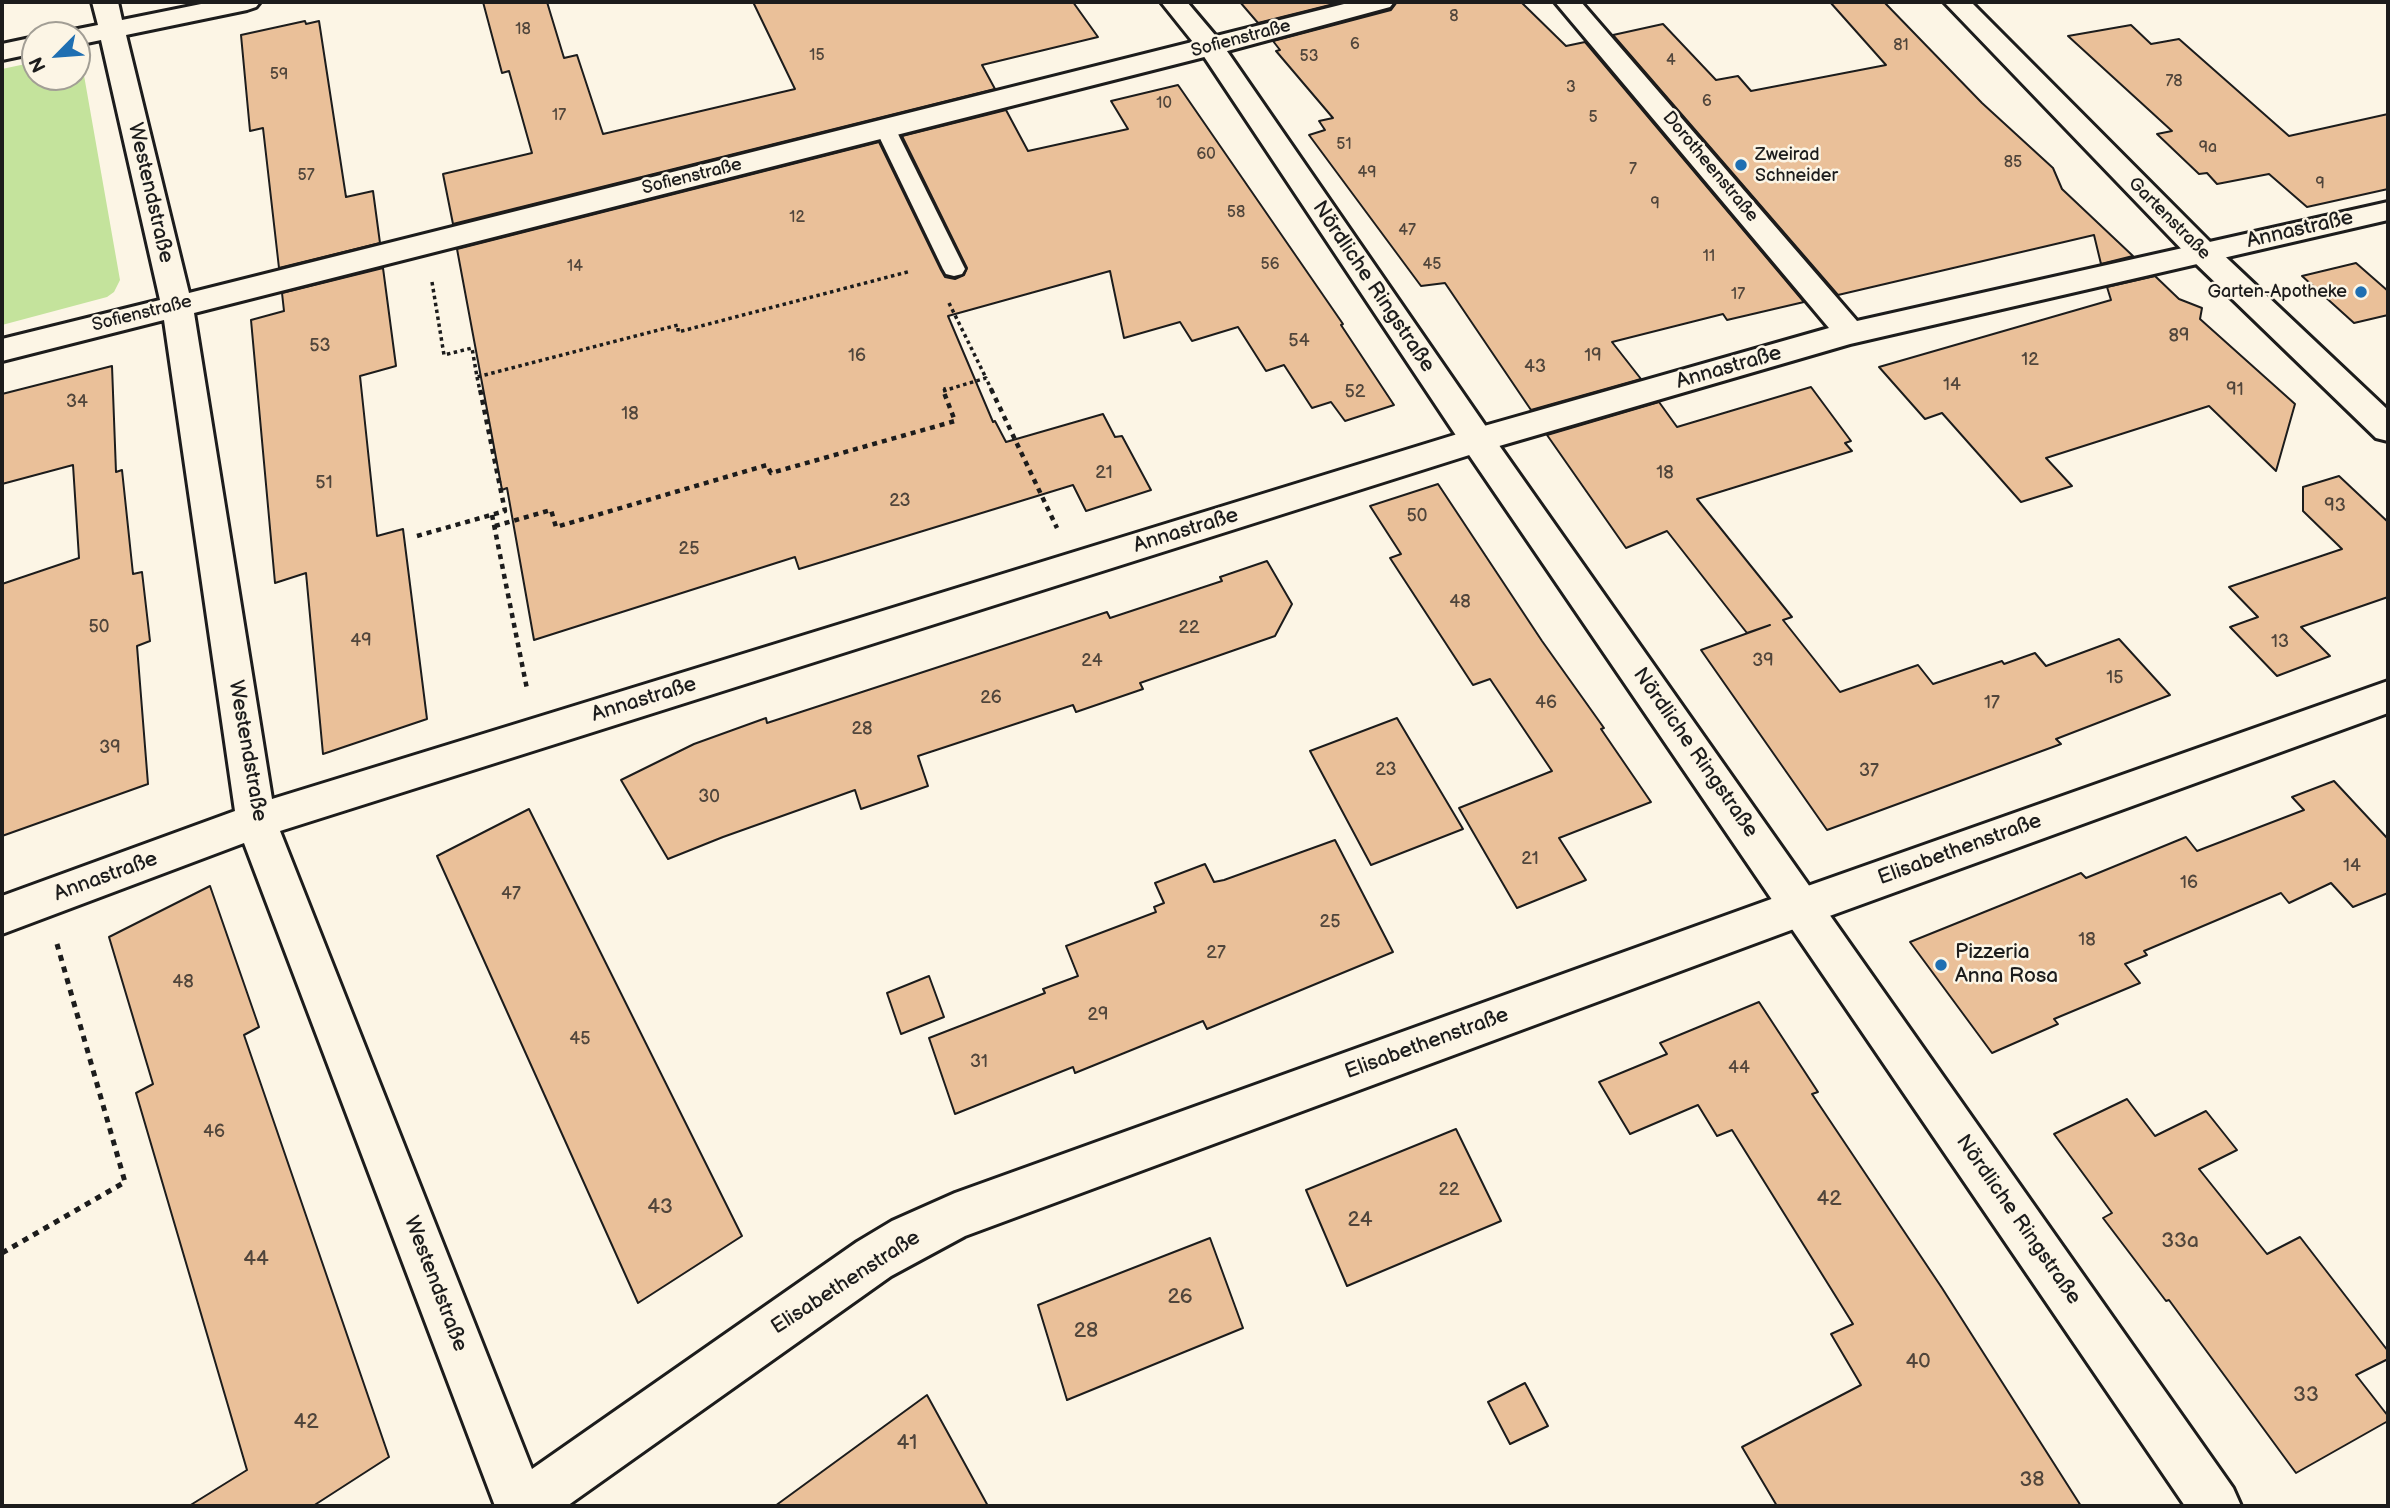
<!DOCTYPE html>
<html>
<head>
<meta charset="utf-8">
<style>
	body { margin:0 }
	#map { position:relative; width:2390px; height:1508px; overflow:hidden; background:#fcf5e5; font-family:"Balsamiq Sans",sans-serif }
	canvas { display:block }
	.frame { position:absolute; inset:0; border:4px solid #1c1c1c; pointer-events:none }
	.north { position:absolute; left:21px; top:21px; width:70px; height:70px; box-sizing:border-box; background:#fcf5e5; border:2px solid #a29e95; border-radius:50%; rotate:245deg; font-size:19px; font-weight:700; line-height:28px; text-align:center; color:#1c1c1c }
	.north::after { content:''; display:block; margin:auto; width:24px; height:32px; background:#1f6fb2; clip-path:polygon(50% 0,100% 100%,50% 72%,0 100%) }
</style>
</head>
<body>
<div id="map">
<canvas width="2390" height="1508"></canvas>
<div class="frame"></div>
<div class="north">N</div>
</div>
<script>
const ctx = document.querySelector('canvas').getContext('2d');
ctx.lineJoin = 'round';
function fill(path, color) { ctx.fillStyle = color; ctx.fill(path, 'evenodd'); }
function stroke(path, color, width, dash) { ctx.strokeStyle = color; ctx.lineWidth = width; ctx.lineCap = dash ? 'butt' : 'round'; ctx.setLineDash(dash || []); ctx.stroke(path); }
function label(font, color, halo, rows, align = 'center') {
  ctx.font = font + ' "Balsamiq Sans",sans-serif'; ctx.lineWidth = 5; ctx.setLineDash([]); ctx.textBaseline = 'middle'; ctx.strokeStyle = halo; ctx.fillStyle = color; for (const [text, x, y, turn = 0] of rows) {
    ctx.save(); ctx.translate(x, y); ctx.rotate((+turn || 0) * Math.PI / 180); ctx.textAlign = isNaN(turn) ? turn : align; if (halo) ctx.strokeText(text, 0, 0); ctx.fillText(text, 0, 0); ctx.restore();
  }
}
fill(new Path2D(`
	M77,59L82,64L120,280L114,292L107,297L2,325V69L35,62V77H77Z`), '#c4e39c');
const building = new Path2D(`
	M483,2H547L564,58L577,55L603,134L795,89L753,2H1073L1098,37L982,65L995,89L453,224L443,174L532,153L509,71L502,73Z
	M1240,2H1342L1258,23Z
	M1397,2H1521L1566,46L1585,42L1804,302L1727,320L1723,314L1612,342L1641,379L1531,410L1445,283L1421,286L1309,135L1325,130L1319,121L1333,118L1276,51L1280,50L1273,41L1391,10Z
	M1830,2H1884L1982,103L2053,168L2062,189L2133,256L2101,264L2094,235L1838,295L1613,35L1663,24L1716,80L1738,76L1751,91L1886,65Z
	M305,21L306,24L319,21L346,197L373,191L380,243L279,268L263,128L250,131L241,35Z
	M2131,25L2151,44L2179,39L2289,136L2388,114V189L2307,207L2269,174L2217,184L2207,173L2199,174L2157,134L2172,131L2068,36Z
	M1178,85L1343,324L1341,325L1394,405L1345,421L1331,402L1312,408L1284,365L1266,371L1238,327L1192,341L1180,322L1124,338L1110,271L948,316L993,422L995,421L1006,442L1103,414L1115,437L1122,436L1151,490L1086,511L1073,485L799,569L795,557L534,640L507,488L502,490L457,249L879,142L941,270L945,277L955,279L964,275L967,268L902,136L1006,110L1028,151L1128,129L1111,101Z
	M2356,263L2388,291V315L2354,323L2302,276Z
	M383,268L396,366L360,376L377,536L403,529L427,719L323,754L306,573L275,583L251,320L284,311L282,293Z
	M2155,276L2179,299L2202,308L2200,319L2295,404L2276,471L2209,406L2046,458L2072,486L2021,502L1942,413L1925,419L1879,367L2111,300L2107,287Z
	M112,366L116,472L122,470L133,574L142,572L150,641L137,646L148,784L2,836V584L79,558L73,465L2,484V394Z
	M1811,387L1851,441L1845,443L1852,451L1697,499L1792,617L1783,620L1840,692L1918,665L1933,684L2002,661L2004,664L2035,653L2046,666L2119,639L2170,695L2056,739L2061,744L1827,830L1701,650L1770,625L1747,633L1667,531L1626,548L1547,435L1659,402L1677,427Z
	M2339,476L2388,522V597L2301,627L2330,656L2277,676L2230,627L2258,617L2229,587L2342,549L2303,511V487Z
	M1438,484L1542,641L1604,728L1601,729L1651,802L1559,838L1586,880L1517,908L1459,808L1552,771L1490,679L1473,685L1390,558L1401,554L1370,506Z
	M1267,561L1292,604L1275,636L1140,683L1143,689L1076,712L1073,705L918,756L928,786L861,809L855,790L723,837L668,859L621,780L694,744L766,718L767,723L1107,612L1110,618L1222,581L1220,577Z
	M1397,718L1463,829L1371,865L1310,751Z
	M2334,781L2388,839V893L2353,907L2331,883L2289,903L2281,893L2144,951L2147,955L2125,964L2140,983L2054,1019L2058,1024L1992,1053L1910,942L2081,873L2086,878L2186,837L2197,851L2304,810L2292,797Z
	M529,809L742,1236L638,1303L437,856Z
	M1335,840L1393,952L1207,1029L1203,1021L1075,1073L1073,1067L955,1114L929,1038L1045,993L1043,989L1078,976L1066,946L1156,912L1154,907L1164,903L1155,883L1205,864L1214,882L1224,880Z
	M210,886L259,1027L244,1035L389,1457L313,1506H189L247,1470L136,1093L153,1084L109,937Z
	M929,976L944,1017L901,1034L887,993Z
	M1759,1002L1818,1092L1812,1094L1942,1288L2081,1506H1777L1742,1447L1861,1385L1831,1334L1853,1324L1732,1130L1717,1136L1698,1105L1630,1134L1599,1082L1667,1054L1660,1043Z
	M2127,1099L2155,1136L2206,1111L2237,1150L2199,1169L2267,1254L2300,1237L2388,1351V1359L2356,1375L2388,1416V1421L2296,1473L2169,1300L2166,1301L2103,1218L2112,1213L2054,1134Z
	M1456,1129L1501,1221L1347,1286L1306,1190Z
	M1210,1238L1243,1328L1067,1400L1038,1305Z
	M1525,1383L1548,1426L1510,1444L1488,1402Z
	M927,1395L988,1506H775Z`);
fill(building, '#eac099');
stroke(building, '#1c1c1c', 2);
const service = new Path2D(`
	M885,122L892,124L895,128L965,269L962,274L954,276L946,274L943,269L875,128L878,124Z`);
const minor = new Path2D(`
	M92,2H118L122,20L211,2H260L256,7L247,10L126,35L189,293L1352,2H1394L1390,7L1220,53L194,313L272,799L1477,428L1829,328L1555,2H1581L1857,321L2388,202V220L1850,344L1482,451L280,831L532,1469L857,1242L892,1221L955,1193L1802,888L2388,681V713L1802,926L965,1236L891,1276L567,1506H495L244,843L2,934V896L235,811L164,320L2,361V339L160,300L101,40L77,45V35H65L68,31L98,25Z
	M35,37V53L2,60V44Z`);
const tertiary = new Path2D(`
	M1161,2H1187L1220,41L1489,431L2233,1488L2241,1506H2185L1465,449L1201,52Z
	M1944,2H1971L2213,245L2388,410V441L2376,438L2191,259Z`);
stroke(service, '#1c1c1c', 5);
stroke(minor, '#1c1c1c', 6);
stroke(tertiary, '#1c1c1c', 6);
stroke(new Path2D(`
	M432,282L444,355L472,348L477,377L678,325V332L911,271
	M949,303L986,378
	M477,377L480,391
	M943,391L986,378L992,391`), '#1c1c1c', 3.5, [3.5, 3.5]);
stroke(new Path2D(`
	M991,389L1057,528
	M492,515L527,689
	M495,526L551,510L556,527L767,465L771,473L955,421L943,390L946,389
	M417,536L505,511L480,389`), '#1c1c1c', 4.5, [5, 5]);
stroke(new Path2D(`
	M2,1253L125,1182L57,944`), '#1c1c1c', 5, [6, 6]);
fill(service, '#fcf5e5');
fill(minor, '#fcf5e5');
fill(tertiary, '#fcf5e5');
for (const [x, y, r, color] of [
	[1741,165,7,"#1f6fb2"],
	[2361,292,7,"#1f6fb2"],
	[1941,965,7,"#1f6fb2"]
]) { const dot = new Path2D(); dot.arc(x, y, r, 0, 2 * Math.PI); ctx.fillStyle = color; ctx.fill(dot); stroke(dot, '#fcf5e5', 2.5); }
label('16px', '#50453b', null, [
	["8",1454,17],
	["18",523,30],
	["6",1355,45],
	["81",1901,46],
	["15",817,56],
	["53",1309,57],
	["4",1671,61],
	["59",279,75],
	["78",2174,82],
	["3",1571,88],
	["6",1707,102],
	["10",1164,104],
	["17",559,116],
	["5",1593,118],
	["51",1344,145],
	["9a",2208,148],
	["60",1206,155],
	["85",2013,163],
	["7",1633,170],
	["49",1367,173],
	["57",306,176],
	["9",2320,184],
	["9",1655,204],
	["58",1236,213],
	["12",797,218],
	["47",1407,231],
	["11",1709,257],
	["56",1270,265],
	["45",1432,265],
	["14",575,267],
	["17",1738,295]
]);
label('18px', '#1c1c1c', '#fcf5e5', [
	["Sofienstraße",1241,39,-15],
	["Dorotheenstraße",1710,167,50],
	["Sofienstraße",692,177,-14],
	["Gartenstraße",2169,219,45],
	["Sofienstraße",142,314,-14]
]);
label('18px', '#1c1c1c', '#fcf5e5', [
	["Zweirad",1755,155],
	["Schneider",1755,176],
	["Garten-Apotheke",2347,292,"right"]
], 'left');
label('18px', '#50453b', null, [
	["89",2179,336],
	["54",1299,341],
	["53",320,346],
	["16",857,356],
	["19",1593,356],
	["12",2030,360],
	["43",1535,367],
	["14",1952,385],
	["91",2235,390],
	["52",1355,392],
	["34",77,402],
	["18",630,414],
	["21",1104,473],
	["18",1665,473],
	["51",324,483],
	["23",900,501],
	["93",2335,506],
	["50",1417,516],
	["25",689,549],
	["48",1460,602],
	["50",99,627],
	["22",1189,628],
	["49",361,641],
	["13",2280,642],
	["24",1092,661],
	["39",1763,661],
	["15",2115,678],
	["26",991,698],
	["46",1546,703],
	["17",1992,703],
	["28",862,729],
	["39",110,748],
	["23",1386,770],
	["37",1869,771],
	["30",709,797],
	["21",1530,859],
	["14",2352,866],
	["16",2189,883],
	["47",511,894],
	["25",1330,922],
	["18",2087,940],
	["27",1216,953],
	["48",183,982],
	["29",1098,1015],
	["45",580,1039],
	["31",979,1062],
	["44",1739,1068],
	["46",214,1132],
	["22",1449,1190]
]);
label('21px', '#1c1c1c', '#fcf5e5', [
	["Westendstraße",150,193,77],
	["Annastraße",2300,230,-13],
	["Nördliche Ringstraße",1373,287,56],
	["Annastraße",1729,368,-16],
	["Annastraße",1186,531,-17],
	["Annastraße",644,700,-17],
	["Westendstraße",247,751,80],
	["Nördliche Ringstraße",1695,753,55],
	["Elisabethenstraße",1960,850,-20],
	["Annastraße",106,877,-20],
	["Elisabethenstraße",1427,1044,-20],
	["Nördliche Ringstraße",2018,1220,55],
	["Elisabethenstraße",846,1283,-33],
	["Westendstraße",435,1284,69]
]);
label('21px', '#1c1c1c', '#fcf5e5', [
	["Pizzeria",1955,953],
	["Anna Rosa",1955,977]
], 'left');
label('21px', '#50453b', null, [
	["42",1829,1200],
	["43",660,1208],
	["24",1360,1221],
	["33a",2180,1242],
	["44",256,1260],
	["26",1180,1298],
	["28",1086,1332],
	["40",1918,1363],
	["33",2306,1396],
	["42",306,1423],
	["41",907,1444],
	["38",2032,1481]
]);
</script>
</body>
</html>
